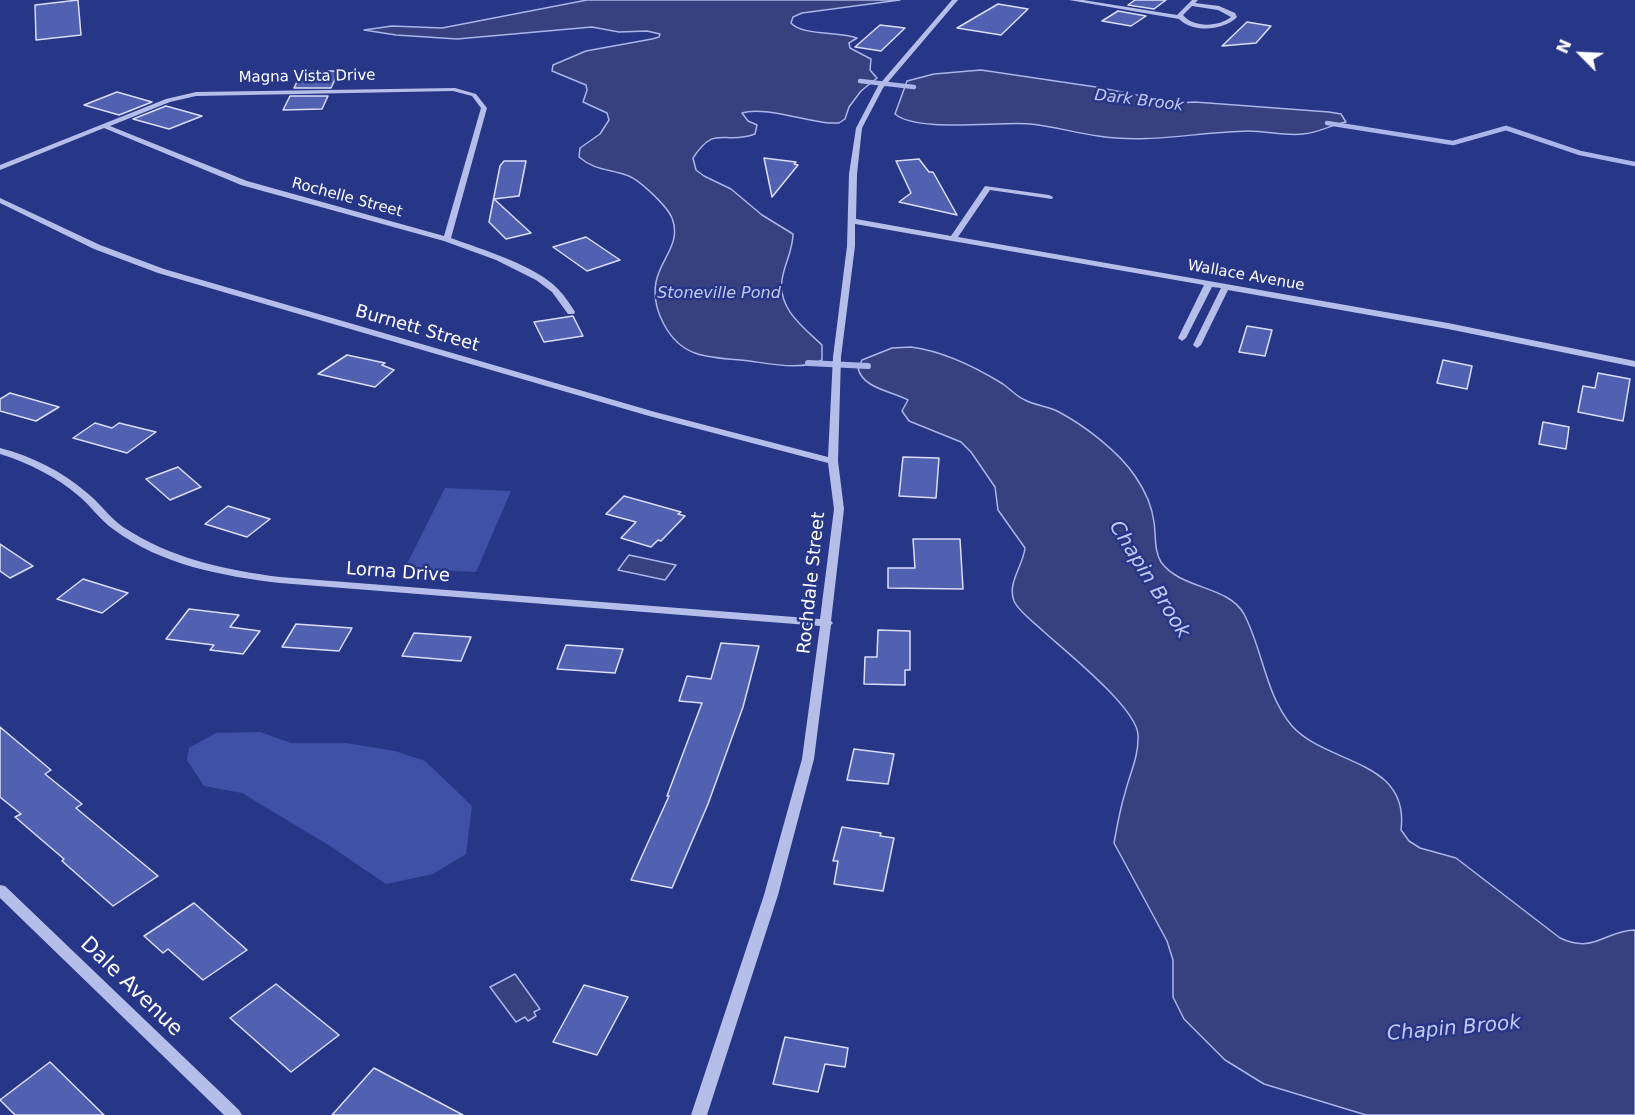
<!DOCTYPE html>
<html>
<head>
<meta charset="utf-8">
<style>
	body { margin:0 }
	#map { position:relative; width:1635px; height:1115px; overflow:hidden; background:#283688; font-family:"DejaVu Sans",sans-serif }
	canvas { display:block }
	.north { position:absolute; left:1551px; top:24px; width:60px; height:60px; -webkit-text-stroke:4px #283688; paint-order:stroke; rotate:294deg; font-size:16px; font-weight:700; line-height:24px; text-align:center; color:#fff }
	.north::after { content:''; display:block; margin:auto; width:21px; height:27px; background:#fff; clip-path:polygon(50% 0,100% 100%,50% 72%,0 100%) }
</style>
</head>
<body>
<div id="map">
<canvas width="1635" height="1115"></canvas>
<div class="north">N</div>
</div>
<script>
const ctx = document.querySelector('canvas').getContext('2d');
ctx.lineJoin = 'round';
function fill(path, color) { ctx.fillStyle = color; ctx.fill(path, 'evenodd'); }
function stroke(path, color, width, dash) { ctx.strokeStyle = color; ctx.lineWidth = width; ctx.lineCap = dash ? 'butt' : 'round'; ctx.setLineDash(dash || []); ctx.stroke(path); }
function label(font, color, halo, rows, align = 'center') {
  ctx.font = font + ' "DejaVu Sans",sans-serif'; ctx.lineWidth = 5; ctx.setLineDash([]); ctx.textBaseline = 'middle'; ctx.strokeStyle = halo; ctx.fillStyle = color; for (const [text, x, y, turn = 0] of rows) {
    ctx.save(); ctx.translate(x, y); ctx.rotate((+turn || 0) * Math.PI / 180); ctx.textAlign = isNaN(turn) ? turn : align; if (halo) ctx.strokeText(text, 0, 0); ctx.fillText(text, 0, 0); ctx.restore();
  }
}
fill(new Path2D(`
	M445,488L511,491L476,572L405,568Z
	M260,732L291,743H346L395,751L425,761L472,806L466,854L433,874L386,884L330,846L242,793L204,786L187,760L189,748L216,733Z`), '#4050a7');
const water = new Path2D(`
	M587,0H900L802,13L793,17L791,23C802,36 840,31 857,38L849,43L850,48L871,59L870,70L877,78L861,91L849,107L845,119L839,123H829C805,121 763,106 742,113L748,121L757,125L755,134C723,146 716,123 693,158L696,170L704,176L731,189L762,215L793,234C793,251 784,264 782,280C778,309 803,327 822,345V360C801,372 764,362 740,360C726,359 709,358 695,353C669,344 651,309 656,282C660,259 682,244 672,218C667,206 638,178 626,175C608,169 594,170 579,157L580,148L600,134L609,120L607,113L583,102L587,90L586,85L552,71L553,65L586,51L652,39L659,37L660,34L647,31L619,32L592,27L457,39L396,35L364,30L392,26L442,28Z
	M981,70L1096,87L1178,103L1195,102L1329,112L1341,114L1346,122C1331,125 1318,133 1303,134C1285,136 1266,131 1248,131C1197,132 1149,144 1098,136C1075,133 1053,126 1030,124C1000,121 917,133 895,114L907,81L934,74Z
	M911,347C942,351 977,368 1003,384C1010,389 1017,397 1025,400C1036,406 1049,406 1059,412C1085,426 1118,451 1135,476C1144,489 1152,506 1154,522C1156,535 1154,551 1161,562C1181,590 1228,585 1244,614C1263,650 1265,694 1292,726C1327,765 1410,759 1401,830L1409,841L1420,848L1456,858L1560,938C1594,954 1604,931 1635,930V1115H1366L1264,1084L1225,1060L1184,1019L1173,997V960L1167,941L1114,843C1117,826 1120,809 1125,793C1130,773 1139,756 1138,735C1137,708 1064,650 1043,631C1035,623 1019,612 1014,601C1007,583 1023,566 1025,548L998,510L995,487L971,452L961,442L909,421L902,411L908,400C891,391 862,388 858,368L862,360L892,348Z
	M629,555L676,565L665,580L618,570Z
	M515,974L540,1009L534,1012L536,1016L528,1021L525,1017L516,1022L490,987Z`);
fill(water, '#37417f');
stroke(water, '#aab5e9', 1.5);
stroke(new Path2D(`
	M860,81L914,87
	M1327,123L1453,143L1506,128L1580,153L1635,164`), '#aab5e9', 4.5);
stroke(new Path2D(`
	M808,363L868,366`), '#aab5e9', 6);
const building = new Path2D(`
	M78,0L81,35L36,40L35,5Z
	M1135,0H1166L1154,9L1128,5Z
	M998,4L1028,9L1001,35L957,28Z
	M1118,11L1146,16L1131,26L1102,21Z
	M1247,22L1271,26L1256,43L1222,46Z
	M880,25L905,28L881,51L855,47Z
	M302,71H339L331,88H294Z
	M117,92L152,102L119,115L84,105Z
	M290,96H328L322,109L283,110Z
	M166,106L202,116L169,129L133,119Z
	M764,158L796,162L794,164L798,165L772,197Z
	M919,159L929,172H933L957,215L899,202L911,193L896,161Z
	M504,161H526L519,196L494,199L531,233L506,239L489,222L500,166Z
	M586,237L620,260L587,271L553,247Z
	M573,316L583,336L544,342L534,322Z
	M1247,326L1272,330L1265,356L1239,352Z
	M347,355L385,363L382,365L394,370L375,387L318,374Z
	M1443,360L1472,366L1467,389L1437,383Z
	M1598,373L1630,379L1623,421L1578,412L1583,386L1595,388Z
	M10,393L59,407L36,421L0,411V399Z
	M1543,422L1569,427L1566,449L1539,444Z
	M95,423L112,428L119,423L156,432L127,453L73,438Z
	M903,457L939,458L936,498L899,496Z
	M178,467L201,487L170,500L146,479Z
	M624,496L681,512L678,514L685,516L661,541L658,540L651,547L621,538L636,522L606,514Z
	M228,506L270,519L247,537L205,524Z
	M913,539H960L963,589L888,588V568H915Z
	M0,544L33,566L10,578L0,571Z
	M83,579L128,593L102,613L57,599Z
	M189,609L239,615L230,627L260,631L243,654L210,650L214,645L166,639Z
	M296,624L352,628L339,651L282,647Z
	M878,630L910,631V670H905V685L864,684L865,657H877Z
	M414,633L471,637L461,661L402,656Z
	M721,643L759,646L743,707L708,804L672,888L631,880L669,796H667L702,703L679,701L687,676L711,679Z
	M566,645L623,649L615,673L557,669Z
	M0,727L51,770L45,774L82,804L76,808L158,876L113,906L62,861L64,859L15,817L21,814L0,797Z
	M854,749L894,754L888,784L847,780Z
	M842,827L881,833L880,836L894,838L883,891L834,884L838,861H833Z
	M194,903L247,950L203,980L168,949L163,953L144,936Z
	M276,984L339,1035L291,1072L230,1018Z
	M584,985L628,997L597,1055L553,1042Z
	M785,1037L848,1048L845,1067L825,1064L818,1092L773,1084Z
	M50,1062L104,1115H15L0,1100Z
	M374,1068L463,1115H332Z`);
fill(building, '#5160b0');
stroke(building, '#d9def7', 1.5);
fill(new Path2D(`
	M952,0H958L883,88L862,128L857,174L856,219L951,236L985,186L1049,195L1053,197L1052,199L990,190L958,237L1448,323L1635,361V367L1448,329L1228,290L1201,345L1197,348L1193,345L1221,288L1212,287L1186,338L1182,341L1178,338L1204,285L855,224V246L841,357L838,461L844,509L831,621L833,623L831,625L814,759L778,895L707,1115H691L764,895L802,759L820,626L280,583C222,576 161,565 113,529C100,520 92,507 80,497C57,477 29,463 0,454V448C31,456 62,471 86,492C99,502 109,517 123,527C170,558 224,570 280,577L820,619L834,509L828,463L649,416L158,273L94,249L0,203V198L100,245L164,269L655,412L828,457L833,357L847,246L849,174L856,128L878,86Z
	M1069,0H1083L1177,15L1192,0H1198L1195,3L1219,6L1235,13L1237,17C1223,31 1193,33 1179,19ZM1192,6L1218,10L1231,17C1219,27 1193,28 1183,15Z
	M455,88L476,94L487,108L451,238C481,249 537,266 558,289C565,296 570,304 575,312L574,314H568L552,292L536,280L496,260L444,241L241,185L104,128L0,170V165L166,99L196,92ZM453,91L472,96L481,108L444,236L247,181L110,126L170,102L196,96Z
	M0,885L5,886L239,1110L242,1115H224L0,898Z`), '#b5bee8');
label('15px', '#fff', '#283688', [
	["Magna Vista Drive",307,77,-1],
	["Rochelle Street",347,198,15],
	["Wallace Avenue",1246,276,10]
]);
label('italic 16px', '#c1c9f0', '#283688', [
	["Dark Brook",1139,101,7],
	["Stoneville Pond",719,294]
]);
label('18px', '#fff', '#283688', [
	["Burnett Street",417,329,16],
	["Lorna Drive",398,573,4],
	["Rochdale Street",812,583,-84]
]);
label('italic 20px', '#c1c9f0', '#283688', [
	["Chapin Brook",1149,580,58],
	["Chapin Brook",1454,1029,-5]
]);
label('21px', '#fff', '#283688', [
	["Dale Avenue",131,987,44]
]);
</script>
</body>
</html>
